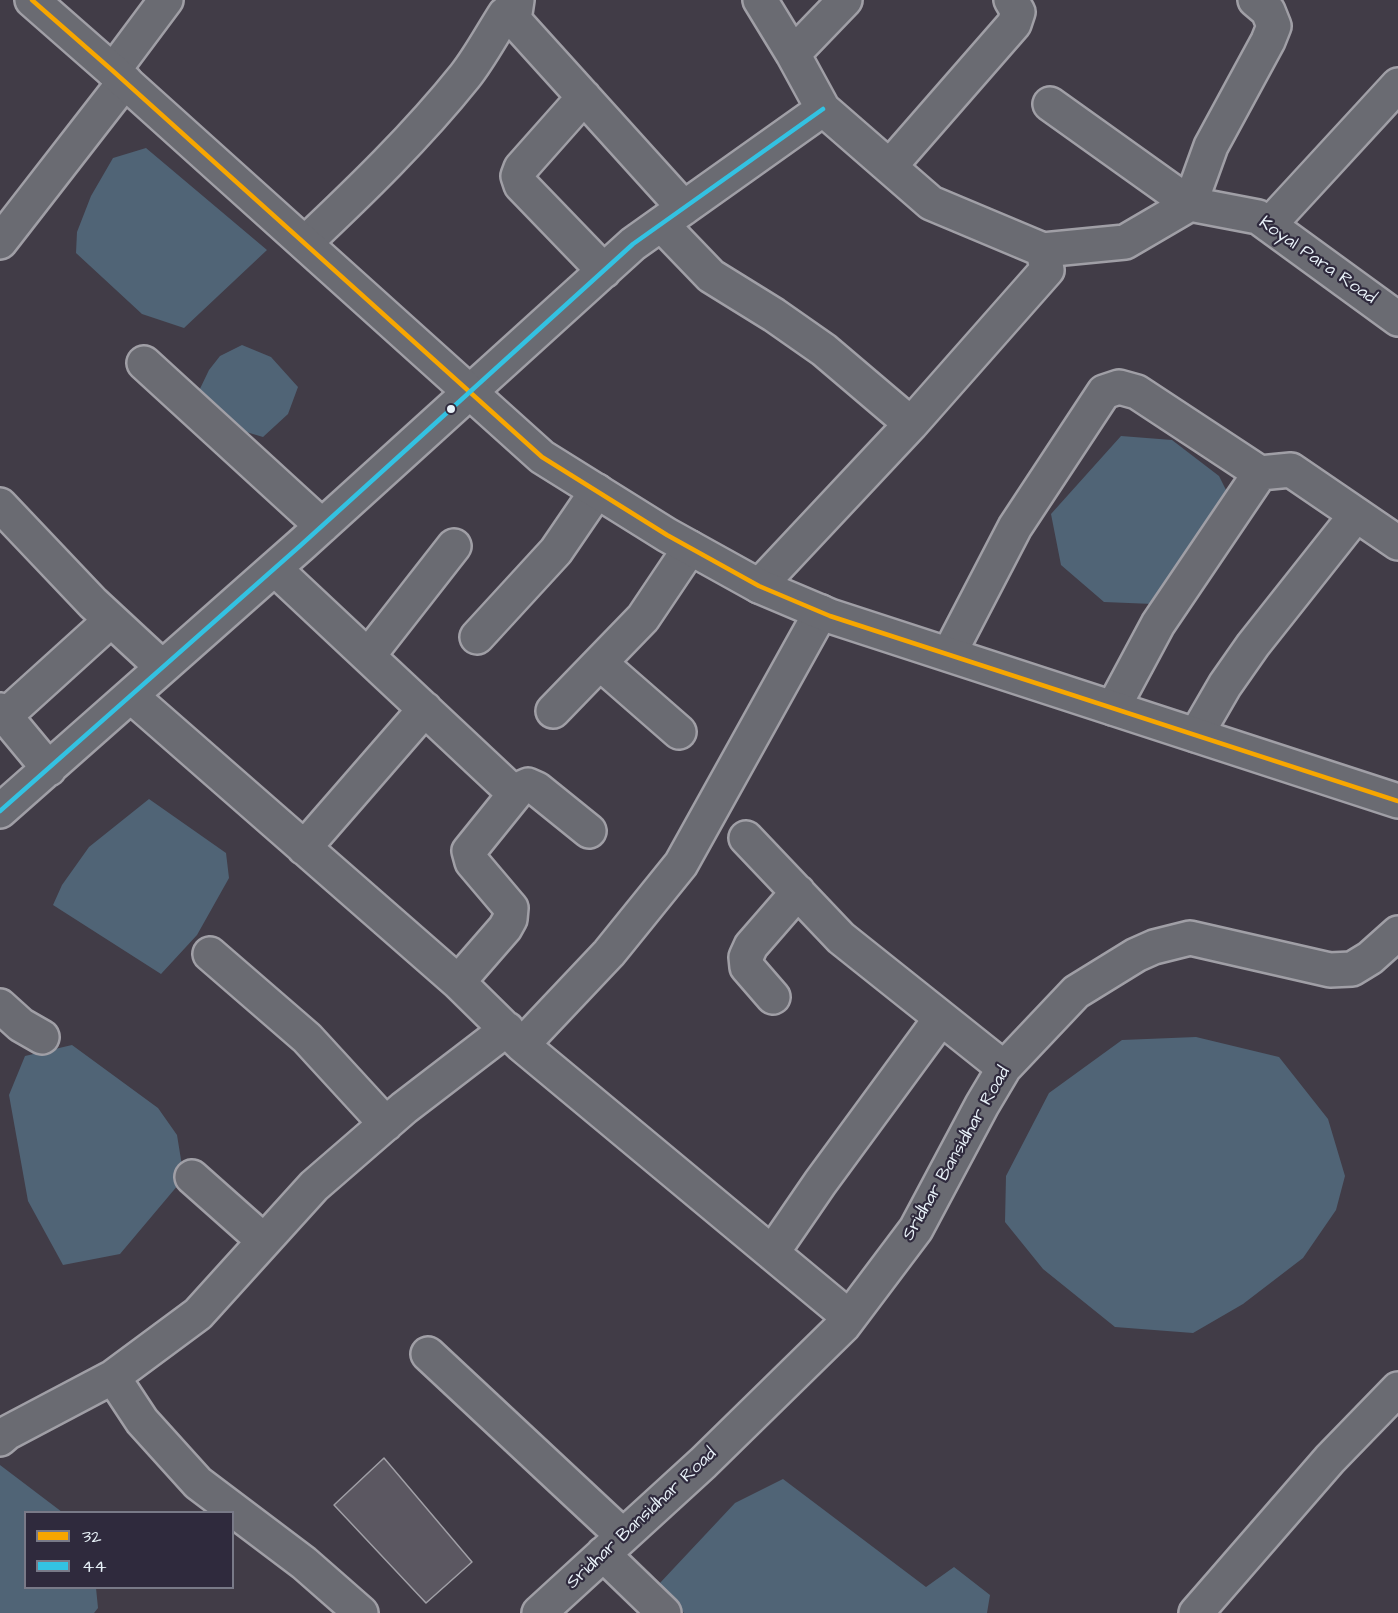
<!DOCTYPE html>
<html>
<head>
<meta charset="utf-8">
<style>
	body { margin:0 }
	#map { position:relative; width:1398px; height:1613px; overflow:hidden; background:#413c47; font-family:"Architects Daughter",sans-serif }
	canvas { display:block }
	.legend { position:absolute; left:24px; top:1511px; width:210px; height:78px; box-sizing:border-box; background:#2f2a3d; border:2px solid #797a88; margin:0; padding:8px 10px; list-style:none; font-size:18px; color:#e8f1f8 }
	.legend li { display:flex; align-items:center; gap:12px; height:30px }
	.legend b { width:30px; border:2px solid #797a88 }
</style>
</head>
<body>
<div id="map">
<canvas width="1398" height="1613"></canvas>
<ul class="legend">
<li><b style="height:8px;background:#f7a600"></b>32</li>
<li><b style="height:8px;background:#33c2e2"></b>44</li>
</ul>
</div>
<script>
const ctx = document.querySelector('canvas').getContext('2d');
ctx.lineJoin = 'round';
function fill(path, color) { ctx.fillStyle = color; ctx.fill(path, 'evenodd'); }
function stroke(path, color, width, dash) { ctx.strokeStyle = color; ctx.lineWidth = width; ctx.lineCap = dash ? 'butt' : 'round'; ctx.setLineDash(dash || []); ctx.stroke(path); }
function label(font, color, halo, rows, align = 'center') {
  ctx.font = font + ' "Architects Daughter",sans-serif'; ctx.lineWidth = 4.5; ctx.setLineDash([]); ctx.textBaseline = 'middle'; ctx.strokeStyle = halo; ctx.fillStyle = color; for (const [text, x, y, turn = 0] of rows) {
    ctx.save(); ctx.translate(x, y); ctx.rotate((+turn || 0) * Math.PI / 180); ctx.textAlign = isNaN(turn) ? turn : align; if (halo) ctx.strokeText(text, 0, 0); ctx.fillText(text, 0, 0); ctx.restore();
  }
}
fill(new Path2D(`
	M146,148L267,250L184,328L142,314L76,253L77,232L91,196L113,158Z
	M242,345L271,357L298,387L288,414L263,437L223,425L197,395L209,370L220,356Z
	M1121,436L1172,440L1219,476L1227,492L1153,604L1104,602L1061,565L1051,514Z
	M149,799L226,853L229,878L197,935L161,974L53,905L62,885L89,847Z
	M1196,1037L1279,1057L1328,1119L1345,1176L1336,1210L1303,1258L1243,1304L1193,1333L1115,1327L1043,1269L1005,1222L1006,1176L1049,1093L1122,1040Z
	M72,1045L158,1108L177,1135L184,1178L120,1254L63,1265L28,1201L9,1095L25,1056Z
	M0,1465L62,1512H26V1588H96L98,1608L94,1613H0Z
	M783,1479L926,1587L954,1567L990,1595L987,1613H684L659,1584L735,1503Z`), '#506476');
const building = new Path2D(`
	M384,1458L472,1562L426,1603L334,1505Z`);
fill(building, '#5b5761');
stroke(building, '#a09fa6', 1.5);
const minor = new Path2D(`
	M517,0L514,20L684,208
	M760,0L793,54L823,109L931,203L1043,250L1125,242L1190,204L1258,217L1398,319
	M793,54L845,0
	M113,71L166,0
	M584,97L521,168L518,176L521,185L604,271
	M1050,104L1190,204L1211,146L1268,41L1274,26L1268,11L1255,0
	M890,166L1014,24L1018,12L1011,0
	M661,224L711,276L774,315L824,350L911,424
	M1269,225L1398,85
	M0,242L125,81
	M305,243C360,191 417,136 465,76C480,57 492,34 505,14
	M144,363L322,526
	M1260,473L1291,470L1398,543
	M0,505L93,603L162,667
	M275,569L515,794
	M759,586L911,424L1047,270L1043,250
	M477,637L556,551L597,491
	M949,654L1015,527L1104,392L1119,387L1137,392L1260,473L1158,624L1113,708
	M368,656L454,546
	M600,663L679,732
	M131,696L458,982L522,1045L849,1317
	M0,710L49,769
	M553,711L643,618L690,548
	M5,716L111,620
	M1196,735L1225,685L1253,645L1356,515
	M0,811L301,545L633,244L823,109
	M746,838L841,938L1004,1068
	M304,848L425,709
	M210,954L307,1038L386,1124
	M458,982L505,928L510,919L511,908L472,862L469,851L519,789L528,785L537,789L589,831
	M773,997L747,967L746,957L751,946L798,892
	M0,1006L21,1025L42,1037
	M522,1045L609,953L681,864L821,612
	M192,1177L264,1241
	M772,1253L820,1183L941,1018
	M428,1354L623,1536
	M113,1377L142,1421L198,1483L304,1563L361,1613
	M0,1439L7,1433L113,1377L198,1314L314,1186L404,1108L507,1029
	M603,1554L664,1613
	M539,1613L703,1463L843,1326L916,1229L982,1105L1004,1068L1076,992L1136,955L1154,947L1190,938L1330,970L1352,969L1370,958L1398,933
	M1196,1613L1330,1459L1398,1389`);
const major = new Path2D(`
	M32,0L113,71L542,457L667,535L759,586L830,616L1398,801`);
stroke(minor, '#a09fa6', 38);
stroke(major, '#a09fa6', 38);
stroke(minor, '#6a6b72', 33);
stroke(major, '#6a6b72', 33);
stroke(new Path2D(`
	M32,0L113,71L542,457L667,535L759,586L830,616L1398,801`), '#f7a600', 4.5);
stroke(new Path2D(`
	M0,811L301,545L633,244L823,109`), '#33c2e2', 4.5);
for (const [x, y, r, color] of [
	[451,409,5,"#e8f1f8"]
]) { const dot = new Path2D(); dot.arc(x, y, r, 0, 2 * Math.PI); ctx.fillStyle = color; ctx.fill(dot); stroke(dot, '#2f2a3d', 2); }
label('18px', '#e8f1f8', '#2f2a3d', [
	["Koyal Para Road",1317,261,35],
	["Sridhar Bansidhar Road",957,1154,-60],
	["Sridhar Bansidhar Road",642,1519,-43]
]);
</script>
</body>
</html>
